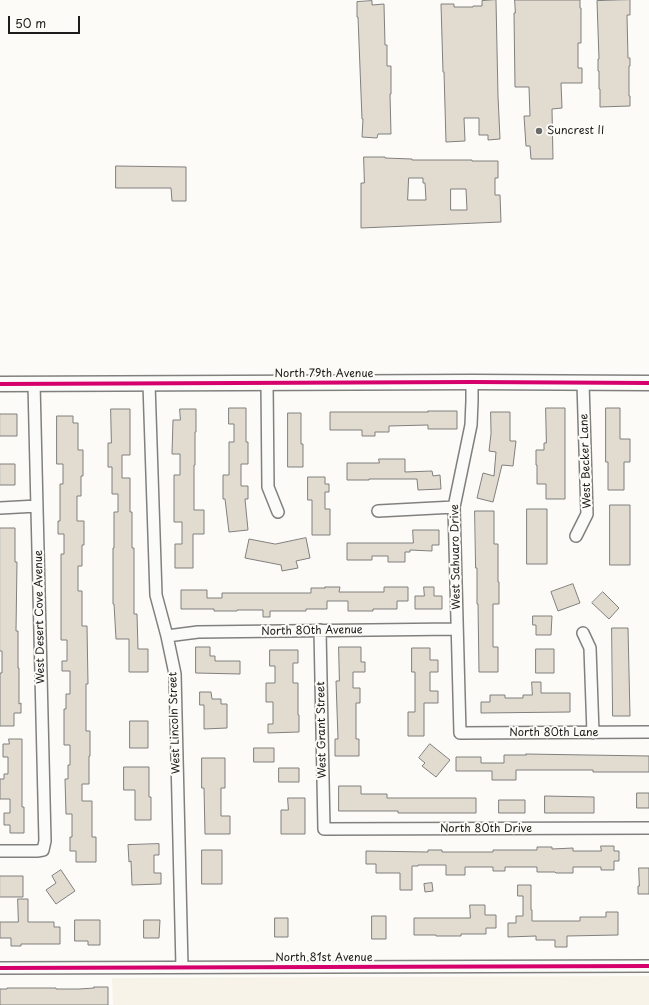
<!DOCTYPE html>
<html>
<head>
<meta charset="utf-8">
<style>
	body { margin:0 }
	#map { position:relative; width:649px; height:1005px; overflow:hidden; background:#fcfbf8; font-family:"Playpen Sans",sans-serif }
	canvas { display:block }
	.scale { position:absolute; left:8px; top:16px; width:72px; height:18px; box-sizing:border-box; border:2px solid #1c1c1c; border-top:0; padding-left:5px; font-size:12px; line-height:14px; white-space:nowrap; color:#1c1c1c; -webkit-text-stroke:3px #fdfcf7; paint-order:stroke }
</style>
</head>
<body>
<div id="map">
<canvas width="649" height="1005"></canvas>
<div class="scale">50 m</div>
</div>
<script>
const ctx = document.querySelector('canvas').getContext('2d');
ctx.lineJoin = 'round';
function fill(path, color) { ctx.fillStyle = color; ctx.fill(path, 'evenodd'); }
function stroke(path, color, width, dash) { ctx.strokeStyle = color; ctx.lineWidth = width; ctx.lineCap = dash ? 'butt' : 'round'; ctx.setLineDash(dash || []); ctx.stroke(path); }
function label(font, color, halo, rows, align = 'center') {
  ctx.font = font + ' "Playpen Sans",sans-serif'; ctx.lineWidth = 4; ctx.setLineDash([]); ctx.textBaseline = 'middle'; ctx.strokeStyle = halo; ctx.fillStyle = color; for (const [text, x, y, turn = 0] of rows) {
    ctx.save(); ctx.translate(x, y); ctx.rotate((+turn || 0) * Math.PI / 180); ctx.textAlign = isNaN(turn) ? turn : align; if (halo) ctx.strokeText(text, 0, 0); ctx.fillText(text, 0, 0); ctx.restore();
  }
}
fill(new Path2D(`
	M649,976V1005H113L112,978Z`), '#f8f3e8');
const building = new Path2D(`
	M496,0L498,96L500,139L488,140V135H479V118H464L465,141L446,142L444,72H443L441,4H454V7H473V6H482V1Z
	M515,0H580V8H581V43H578V68H582V83H561L562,108L552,109L553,159H531L530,146H526L524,116H530L529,87H515L514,13H515Z
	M630,0V15H627L628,58H630V66H629V96H630V106L600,107V89H599V71H598V59H599L597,1Z
	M372,1V5L384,4L385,45H387V66H391V94H390L391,134H378L377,138L362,137L363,119H362L358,17H357V2Z
	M364,157H385V158L412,159V160H472V161H498V178H495V195H500L501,222L361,228V183H364ZM409,178H423V183H425L426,200H408ZM451,189H466L467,210H451Z
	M116,166L186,167V201H172L171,188H116Z
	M229,408H246V442H248V464H241V486H248V499H245L248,530L229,532L225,499H223V475H229V442H234V424H229Z
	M546,408H565V499H546V484H537V465H536V450H544V443H546Z
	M606,408H620V439H630V462H624V490H608V462H606Z
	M111,409H130V455H122V478H130V512H132V548H134V614H137L138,649H148V672H129V639H116L114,604H113V548H114V512H118V494H112V467H108V443H111Z
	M180,409H196V432H195V465H194V510H204V534H193V568H175V544H182V522H174V475H180V454H172L173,420H180Z
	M428,411H457V429H428V425L389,426V432H375V436H362V430H330V412H428Z
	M491,412H510V441H516L513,466L502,465L493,502L477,498L483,473L494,476L496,452L489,451L491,434Z
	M288,413H301V444H303V467H288Z
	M0,414H17V436H0Z
	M57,416H73V423H78V450H83V476H81V496H77V521H84V545H82V566H78V591H82V626H87L88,684H86V731H90V756H89V784H82V801H92V837H96V862H76V851H70V837H72V814H66L65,779H68V765H70V745H64V709H66V694H70V671H62V661H67V640H61V554H64V534H58V521H60V484H63V464H57Z
	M379,459H405V472L432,471L433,476L440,475L441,489L418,490L417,479H369V480H347V463H379Z
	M0,464H15V485H0Z
	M308,477H325V484H329V492H325V509H330V535H312V500H308Z
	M610,505H630V565H610Z
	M527,509H547V564H527Z
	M475,511H494V544H498V582H499V604H493V647H498V672H479L478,604H477V568H476Z
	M0,528H15V562H17L16,631H18V668H19V704L21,703V713H14V726H0V673H2V651H0Z
	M413,530H439V545H432V551L410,550V552H405V562H388V556H372V560H347V543H413Z
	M306,538L310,558L296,561L298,568L282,571L281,565L245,558L249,539L275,544Z
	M573,584L580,603L558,611L551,592Z
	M325,587H340L339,592H384V587H408V601H397V609H373V611H348V601H327V609H306V611H270V617H263V610H237V611H214V609H181V590H207V598H222V593H311V588H325Z
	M424,587H434V596H442V609H415V596H424Z
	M603,592L619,608L609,619L592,603Z
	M533,616H552L551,635H536V625H533Z
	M612,628H628L630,716H613Z
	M196,647H210V656H215V661H240V674L196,673Z
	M339,647H361V662H365V672H353V688H360V703H356V739H359V756H335V739H338L336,681H339Z
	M412,648H430V660H438V672H430V691H438V703H424V736H408V712H415V672H412Z
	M536,649H554V673H536Z
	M270,650H298V663H293V683H298V715H299V732L268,733V724H273V702H266V683H275V666H270Z
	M532,682H541V693H570V712L481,713V702H490V695H505V698H523V695H532Z
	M200,692H211L212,699H221V704H227V728L204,729V705H200Z
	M130,721H148V748H130Z
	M9,739H22V807H24V833H10V825H4V813H10V799H0V779H4V774H8V757H3V744H9Z
	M430,744L450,760L436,777L422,766L425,763L419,758Z
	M254,748H274V762H254Z
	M526,754L649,756V772H593V770H516V780H492V771H456V757H481V763H504V755H526Z
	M202,758H225V788H221V816H230V834H205L204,788H202Z
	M124,767H149V797H151V820H135V790H124Z
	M279,768H299V782H279Z
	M339,786H361V794H387V798H476V813H398V811H339Z
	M637,793H649V808H637Z
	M545,796L594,797V813H545Z
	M288,798H305V834H281V810H288Z
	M499,800H525V813H499Z
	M159,844V855H154V873H161V884L132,885L131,861L129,862L128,845Z
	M601,846H614V851H619V861H614V870H601V867H573V873H556L555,872H537V867H505V871H493V867H465V875H446V865H418V866H412V890H400V873H376V864H366V851L428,852V850H442V852H493V850H537V847H552V849L573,848V851H601Z
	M202,850H222V884H202Z
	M639,868H649V894H638V886H639Z
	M61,870L75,891L56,904L46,890L56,883L52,876Z
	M0,876H23V897H0Z
	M432,883L433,891L425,892L424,884Z
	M518,885H531V910H532V921H580V917H606V912H618V935L567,936V947H555V940H536V936L508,937V923H516V916H523V896H518Z
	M18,899H28V922H54V927H60V944H21V946H11V938H0V922H18Z
	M470,905H485V915H496V928H486V934H461V936H436V935H414V918H470Z
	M372,916H386V939H372Z
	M275,918H288V937H275Z
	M75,920H100V945H88V941H75Z
	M144,920H160L159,938H144Z
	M94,987H108V1005H0V989H7V988H56V989H79L94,988Z`);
fill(building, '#e1dbd0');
stroke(building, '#81807f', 1);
const minor = new Path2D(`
	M472,382V401L471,425L454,507L460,733L649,732
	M267,383L268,487L278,512
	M149,384L156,595L167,636L175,674L182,967
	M0,508L37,506
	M378,511L454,507
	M576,536L587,514L583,383
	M320,630L324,829L649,828
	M583,633L590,648L593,733
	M167,636L198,632L457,629
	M0,851H37L43,850L45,841L34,384
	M0,968L649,966`);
const tertiary = new Path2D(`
	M0,384L472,382L649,383`);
stroke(minor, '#81807f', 14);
stroke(tertiary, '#81807f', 17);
stroke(minor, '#fbfbf9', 11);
stroke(tertiary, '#fbfbf9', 14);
stroke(new Path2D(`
	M0,384L472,382L649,383
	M0,968L649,966`), '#d6006c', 4);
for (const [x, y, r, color] of [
	[539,131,4,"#6a6a69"]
]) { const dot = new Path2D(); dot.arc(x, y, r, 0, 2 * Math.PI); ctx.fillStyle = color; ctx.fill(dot); stroke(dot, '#fdfcf7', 1.5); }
label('11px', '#1c1c1c', '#fdfcf7', [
	["Suncrest II",547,131]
], 'left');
label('11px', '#1c1c1c', '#fdfcf7', [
	["North 79th Avenue",324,374],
	["West Becker Lane",586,461,-92],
	["West Sahuaro Drive",456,557,-91],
	["West Desert Cove Avenue",40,617,-91],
	["North 80th Avenue",312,631,-1],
	["West Lincoln Street",175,723,-92],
	["West Grant Street",322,730,-91],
	["North 80th Lane",554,733],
	["North 80th Drive",486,829],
	["North 81st Avenue",324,958]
]);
</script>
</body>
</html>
